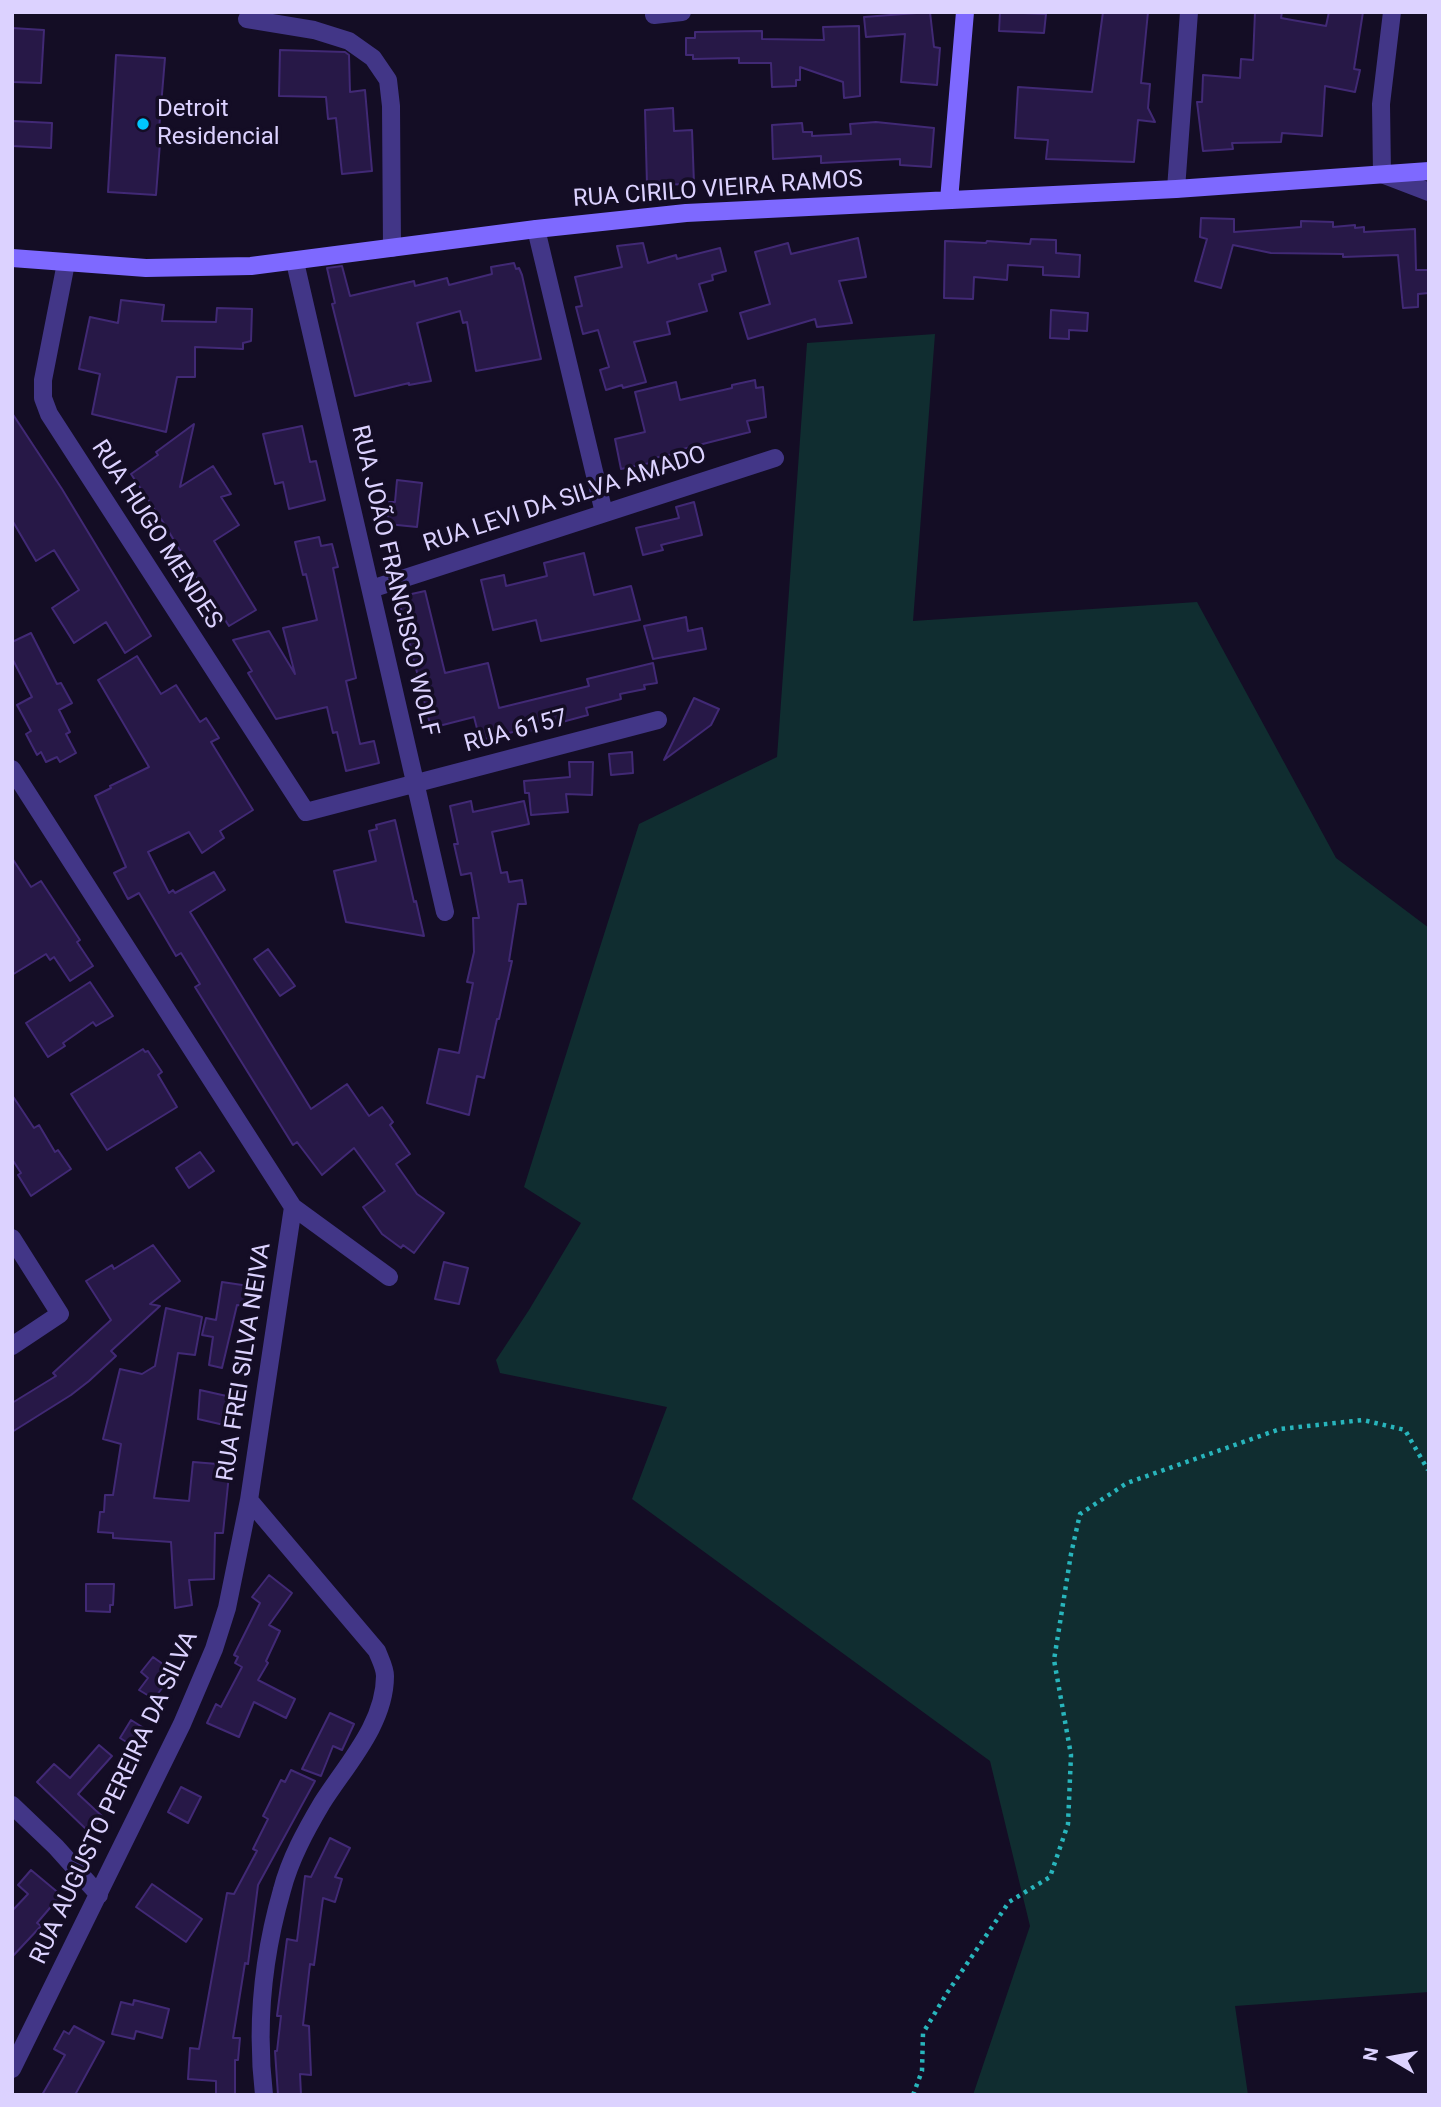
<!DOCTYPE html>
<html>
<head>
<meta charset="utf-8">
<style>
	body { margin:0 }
	#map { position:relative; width:1441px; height:2107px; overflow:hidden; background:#140d25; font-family:Roboto,sans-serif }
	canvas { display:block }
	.frame { position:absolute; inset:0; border:14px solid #dcd2ff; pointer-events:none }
	.north { position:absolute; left:1357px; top:2023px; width:70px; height:70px; -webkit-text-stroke:5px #140d25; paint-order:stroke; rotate:280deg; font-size:19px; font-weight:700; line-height:28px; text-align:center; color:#dcd2ff }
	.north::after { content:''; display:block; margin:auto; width:24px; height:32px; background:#dcd2ff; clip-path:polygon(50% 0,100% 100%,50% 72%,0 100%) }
</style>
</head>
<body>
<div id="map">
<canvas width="1441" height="2107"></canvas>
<div class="frame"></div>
<div class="north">N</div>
</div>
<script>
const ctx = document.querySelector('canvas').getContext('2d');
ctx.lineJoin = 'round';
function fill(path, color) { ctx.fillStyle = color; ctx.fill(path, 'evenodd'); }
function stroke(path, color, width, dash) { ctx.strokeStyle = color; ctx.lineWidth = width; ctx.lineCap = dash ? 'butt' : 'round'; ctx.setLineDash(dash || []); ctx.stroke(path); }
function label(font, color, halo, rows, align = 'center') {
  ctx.font = font + ' Roboto,sans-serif'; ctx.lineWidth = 7; ctx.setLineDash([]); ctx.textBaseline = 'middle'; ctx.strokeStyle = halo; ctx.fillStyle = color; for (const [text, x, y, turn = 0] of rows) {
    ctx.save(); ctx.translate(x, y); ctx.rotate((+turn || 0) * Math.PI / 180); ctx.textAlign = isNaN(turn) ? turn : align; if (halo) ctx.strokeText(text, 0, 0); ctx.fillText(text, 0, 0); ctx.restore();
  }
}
fill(new Path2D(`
	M935,334L913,621L1197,602L1336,858L1429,928V1992L1235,2006L1248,2095H973L1030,1926L990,1761L632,1499L667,1407L500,1373L496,1360L529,1310L581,1223L524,1187L639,824L777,757L807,343Z`), '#102d30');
const building = new Path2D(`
	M930,12L934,47L940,48L937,85L901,82L905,34L866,37L864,17Z
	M1000,12L1046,14L1044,33L999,31Z
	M1103,12H1148L1141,83L1150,84L1148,108L1155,122L1138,120L1134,162L1046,159L1048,140L1015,138L1018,87L1092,92Z
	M1255,12H1282L1281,18L1326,26L1329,12H1363L1354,69L1360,70L1355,92L1325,86L1322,136L1282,133L1281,142L1232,143L1233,149L1203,151L1197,102H1202L1203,75L1240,78L1241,59L1253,60Z
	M859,26L860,96L844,98L843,82L800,67V80H796V86L772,87L771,63H739V58L693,59V55H686V38H695V32L762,31V39L824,40L823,27Z
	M12,28L44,30L41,83L12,82Z
	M280,50L345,52L349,55L350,92L365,90L372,171L342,174L336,118L328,119L326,97L279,96Z
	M116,55L165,58L158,142L160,143L156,195L108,192Z
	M673,108L674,131L692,130L694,184L647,185L645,110Z
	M12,121L52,123L51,148L12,146Z
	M876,122L934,128L931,167L900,165V159L821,163V156L773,159L772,125L802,123L803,132H812V136L851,134L850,124Z
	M1201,218L1234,219V232L1301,227V221L1333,222V227L1355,225V228L1364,227V232L1415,229L1416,270H1429V293L1418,294V307L1403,308L1398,255L1343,257V254L1271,253L1233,245L1221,288L1195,281L1207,239L1200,237Z
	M858,238L866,277L839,281L852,323L817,327L815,319L748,339L740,313L770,304L755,252L788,243L791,254Z
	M1031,239L1056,240V253L1080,255L1079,277L1043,275V267L1008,265L1007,280L974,277L973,299L944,298L945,241L986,243L987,241L1030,244Z
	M643,243L648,263L676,255L677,259L720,248L726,271L712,275L713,280L699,284L707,311L667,322L670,334L634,342L646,382L623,388L622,385L606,390L600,370L609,367L598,330L583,334L576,307L582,306L575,277L622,267L617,246Z
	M514,263L516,269L519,268L522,275L541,359L476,371L467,322L463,323L460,311L417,323L431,381L409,385V383L355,396L332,304L335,303L327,268L342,266L350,296L414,281L415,286L447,278L449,285L492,274L491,267Z
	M121,300L164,305L162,321L216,322L217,308L252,309L251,341L243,343V349L195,347V377H177L166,432L92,414L100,374L79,369L90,317L118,323Z
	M1051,310L1088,313L1087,331L1069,330V339L1050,338Z
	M755,380L756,388L763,387L766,417L747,421L750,432L683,449V452L654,458L655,462L621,469L615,439L645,432L635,392L676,382L680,400L732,388V385Z
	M12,413L62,489L151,636L125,653L106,622L74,643L52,608L79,590L54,550L36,561L12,520Z
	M194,424L180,487L213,466L231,494L221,497L239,525L214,541L256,610L229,626L214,603L212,604L163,522L131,474L158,455L156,452Z
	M302,426L310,462L316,461L325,500L289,509L283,482L275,484L263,434Z
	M397,480L422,483L417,527L387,524L389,502H395Z
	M694,502L702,535L661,545L663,550L643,555L636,528L679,518L676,507Z
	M319,537L321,546L332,544L338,567L333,568L356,678L346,681L360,744L374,741L379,763L346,771L337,732L333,733L327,707L276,719L248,673L252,671L233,640L269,631L295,674L283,628L317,620L306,574L303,575L295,542Z
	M584,553L594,595L631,586L640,620L541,641L536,620L493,630L481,580L504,575L506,586L547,576L544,563Z
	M425,591L445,673L488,663L499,708L589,686L587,679L653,663L657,683L644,685L645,689L620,694L621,699L586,708L588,715L518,734L517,731L480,740L474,717L431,728L398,597Z
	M686,617L688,631L702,628L706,649L653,659L644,626Z
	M31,633L57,684L61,683L72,703L59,710L70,732L66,734L76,753L60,762L57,757L46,762L41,752L37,755L26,734L31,731L17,705L32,697L12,658V642Z
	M137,656L161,694L176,685L200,722L206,718L219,738L211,742L253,810L220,831L224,838L202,853L189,832L148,852L169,893L173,890L175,893L214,872L225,890L190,912L311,1109L347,1084L369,1116L382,1107L393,1122L390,1125L410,1154L396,1164L417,1194L444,1213L414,1253L403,1245L401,1248L382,1234L363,1207L385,1191L354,1148L322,1175L297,1142L293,1145L195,987L200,984L181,953L176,956L139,893L128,899L114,873L126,867L95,796L111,788L110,786L149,767L98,680Z
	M694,698L719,709L711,725L664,760Z
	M632,752L633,773L611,775L609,754Z
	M569,762H593L592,795L566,794L568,812L531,815L529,793H525L524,781L570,777Z
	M471,801L473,812L524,801L529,824L492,832L501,873L507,872L509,882L522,880L526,904H518L509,961H512L499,1019H497L484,1078L477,1076L469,1115L427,1103L439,1049L459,1053L473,983L467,982L474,952L473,918H479L471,873L461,875L454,844H458L450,806Z
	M395,820L414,902L416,901L424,936L346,922L334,871L376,861L369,831L377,829L376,825Z
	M12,858L31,887L41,881L80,940L77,942L93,966L70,981L54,957L50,960L46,954L12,975Z
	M268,949L295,986L280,996L254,959Z
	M90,982L113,1016L96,1026L93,1022L63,1043L65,1046L48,1057L26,1023Z
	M143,1049L145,1052L148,1051L162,1072L158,1075L177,1107L107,1150L71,1094Z
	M12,1095L34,1128L39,1125L55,1152L58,1150L71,1169L31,1196L18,1175L21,1173L12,1159Z
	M200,1152L214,1171L189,1188L176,1168Z
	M153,1245L180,1281L150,1304L160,1306L111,1351L116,1356L89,1381L71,1395L12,1432V1403L56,1376L53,1373L111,1320L86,1281L112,1265L114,1269Z
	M444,1262L468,1268L459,1304L435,1299Z
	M222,1282L249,1286L246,1306L237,1305L222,1368L209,1365L213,1337L202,1335L206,1318L216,1320Z
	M166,1308L202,1317L195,1355L178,1353L154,1498L189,1501L193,1462L230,1465L223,1533H215L214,1579L189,1580L192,1605L175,1608L171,1542L113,1538V1533L98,1532L100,1512H104L105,1495H113L121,1444L103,1439L120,1369L142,1374L155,1366Z
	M200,1390L231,1397L224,1425L198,1419Z
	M269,1575L292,1593L269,1625L280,1631L266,1661L268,1663L258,1680L295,1699L286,1718L254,1702L239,1737L207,1723L216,1704L221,1707L242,1667L235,1663L238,1657L234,1655L260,1603L252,1597Z
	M86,1584H114L113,1605H110V1612L86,1611Z
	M153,1657L174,1672L154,1699L139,1690L148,1678L141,1672Z
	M330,1713L354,1724L342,1750L333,1746L321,1776L302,1769Z
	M131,1720L147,1730L136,1748L120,1738Z
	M99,1745L112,1756L78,1794L103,1817L89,1832L37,1782L54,1764L70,1778Z
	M291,1770L315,1781L258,1885L248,1964L245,1963L233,2038H240L238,2060H235V2095H216V2081L188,2079L190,2048L199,2049L227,1893L234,1894L257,1851L253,1849L268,1819L263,1816L281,1780L285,1782Z
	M181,1787L201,1797L188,1823L168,1812Z
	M330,1838L350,1848L335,1877L342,1879L335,1902L323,1898L314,1965L310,1964L303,2025L309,2026L311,2075L300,2074L301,2095H278L275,2051H277L281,2016H277L287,1939L297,1941L305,1876L311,1877Z
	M31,1870L61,1895L37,1923L41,1926L12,1957V1911L28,1894L18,1885Z
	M152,1884L202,1919L186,1942L136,1907Z
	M134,2000L169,2009L162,2038L136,2031L134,2039L112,2034L121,2002L133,2005Z
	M74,2026L104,2042L75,2095H42L65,2055L54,2049L64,2031L69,2034Z`);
fill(building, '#271847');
stroke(building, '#412975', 2);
stroke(new Path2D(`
	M913,2095L922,2071L923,2033L947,1993L1009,1902L1050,1877L1068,1824L1071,1755L1054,1660L1071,1554L1080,1514L1127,1483L1280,1429L1363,1420L1405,1430L1428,1470`), '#28b5bc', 4.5, [3.5, 5]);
stroke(new Path2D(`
	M1392,12L1381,104L1382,174L1429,192
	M654,15L682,12
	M247,19L314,30L349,41L373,58L388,80L391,106L392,248
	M1176,189L1189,12
	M536,229L604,513
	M295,262L445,912
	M66,263L43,380V398L49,414L306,812L658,720
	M371,589L775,458
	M12,769L293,1207L249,1500L227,1608L214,1649L182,1724L12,2069
	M293,1207L389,1277
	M12,1238L60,1314L12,1346
	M249,1500L377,1651C380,1659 385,1668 385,1676C385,1724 346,1765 322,1803C306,1830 290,1859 282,1890C263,1956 256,2027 264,2095
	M12,1805L56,1847L99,1895`), '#423687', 18);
stroke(new Path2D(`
	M949,200L965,12
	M12,258L146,268L251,266L536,229L686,213L1176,189L1429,171`), '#7e69ff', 18);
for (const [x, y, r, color] of [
	[143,124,7,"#00c7fd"]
]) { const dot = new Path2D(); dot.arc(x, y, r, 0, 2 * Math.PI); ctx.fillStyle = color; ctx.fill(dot); stroke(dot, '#140d25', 2.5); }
label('24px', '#dcd2ff', '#140d25', [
	["Detroit",157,110],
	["Residencial",157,138]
], 'left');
label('24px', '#dcd2ff', '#140d25', [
	["RUA CIRILO VIEIRA RAMOS",718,190,-4],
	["RUA LEVI DA SILVA AMADO",565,500,-18],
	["RUA HUGO MENDES",156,535,57],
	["RUA JOÃO FRANCISCO WOLF",394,581,77],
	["RUA 6157",516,732,-15],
	["RUA FREI SILVA NEIVA",245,1362,-81],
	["RUA AUGUSTO PEREIRA DA SILVA",115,1798,-65]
]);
</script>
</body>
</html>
